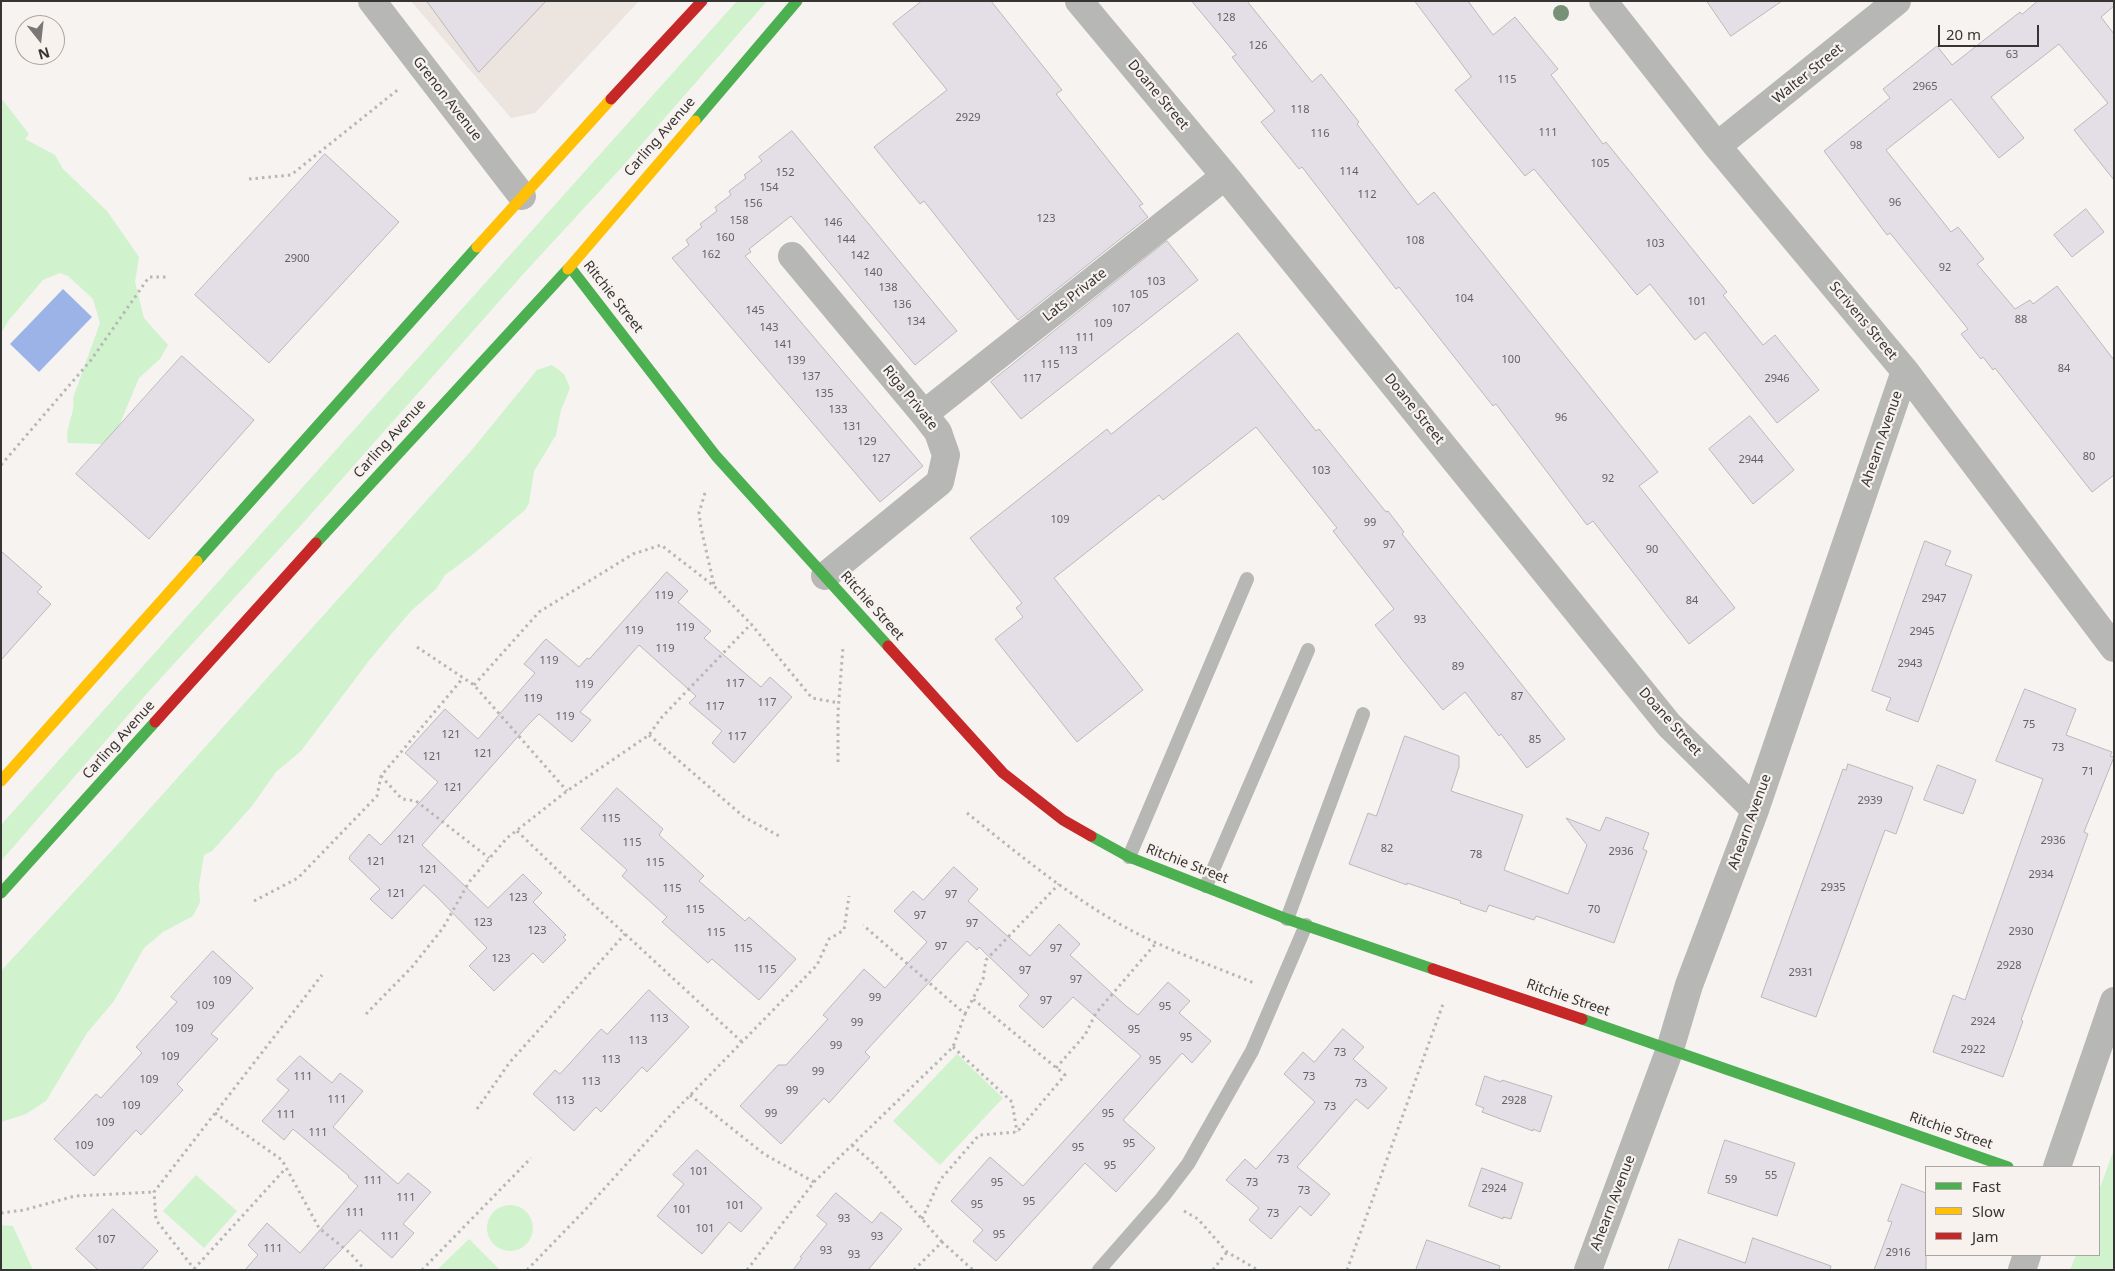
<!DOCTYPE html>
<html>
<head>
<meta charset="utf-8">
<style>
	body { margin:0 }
	#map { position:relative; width:2115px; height:1271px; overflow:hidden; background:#f6f3f1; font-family:"Noto Sans",sans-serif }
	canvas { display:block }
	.frame { position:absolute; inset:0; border:2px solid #373534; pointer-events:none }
	.legend { position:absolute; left:1925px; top:1166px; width:175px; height:90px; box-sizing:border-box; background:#f8f2ef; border:1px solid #aba6a4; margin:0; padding:6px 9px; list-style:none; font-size:15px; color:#373534 }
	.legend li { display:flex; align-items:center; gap:10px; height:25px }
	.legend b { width:25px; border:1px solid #aba6a4 }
	.north { position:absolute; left:15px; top:15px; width:50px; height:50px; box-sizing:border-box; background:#f8f2ef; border:1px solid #aba6a4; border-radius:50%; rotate:164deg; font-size:14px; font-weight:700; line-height:20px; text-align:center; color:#373534 }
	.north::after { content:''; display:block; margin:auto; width:18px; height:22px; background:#7a7876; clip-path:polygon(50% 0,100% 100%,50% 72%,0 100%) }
	.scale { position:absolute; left:1938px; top:25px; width:101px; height:22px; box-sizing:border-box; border:2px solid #373534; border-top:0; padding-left:6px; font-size:15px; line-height:18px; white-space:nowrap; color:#373534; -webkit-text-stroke:4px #f8f2ef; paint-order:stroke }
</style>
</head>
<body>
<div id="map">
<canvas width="2115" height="1271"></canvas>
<div class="frame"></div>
<ul class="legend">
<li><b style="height:6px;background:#4caf50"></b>Fast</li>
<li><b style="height:6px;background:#ffc107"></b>Slow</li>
<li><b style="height:6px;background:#c62828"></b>Jam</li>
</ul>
<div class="north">N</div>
<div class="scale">20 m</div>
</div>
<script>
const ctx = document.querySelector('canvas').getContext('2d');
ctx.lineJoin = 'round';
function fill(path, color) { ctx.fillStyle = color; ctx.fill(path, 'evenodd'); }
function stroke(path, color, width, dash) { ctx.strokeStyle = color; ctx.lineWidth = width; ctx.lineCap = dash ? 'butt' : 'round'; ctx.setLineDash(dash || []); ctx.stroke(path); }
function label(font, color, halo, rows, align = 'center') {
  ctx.font = font + ' "Noto Sans",sans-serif'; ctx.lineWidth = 4.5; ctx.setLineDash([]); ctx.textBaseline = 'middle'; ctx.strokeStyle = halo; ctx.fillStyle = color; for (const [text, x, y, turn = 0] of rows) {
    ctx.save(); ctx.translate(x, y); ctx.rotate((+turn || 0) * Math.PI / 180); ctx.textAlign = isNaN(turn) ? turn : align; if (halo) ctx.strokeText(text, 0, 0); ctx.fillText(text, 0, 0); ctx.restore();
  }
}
fill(new Path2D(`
	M411,1H639L535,113L511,118Z`), '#ebe4df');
fill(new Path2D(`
	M737,1H767L621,168L526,271L303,523L150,690L1,861V825Z
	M1,98L29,134L25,139L55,155L63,169L107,211L139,257L135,282L144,318L168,345L160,359L139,378L116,433L102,444L68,443C64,428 76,414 73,398L100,323L93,299L68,276L60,273L43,280L9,320L1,333Z
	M552,365L564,374L570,388L561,410L556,435L534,471L529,503L525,510L472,555L445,575L436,589L411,611L371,658L301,751L276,772L252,806L212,851L204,855L199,885L200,902L193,916L163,932L144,948L114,1001L87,1033L46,1101L26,1114L1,1122V971L118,844L471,451L537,370Z
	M957,1054L1003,1098L940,1165L893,1121Z
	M2114,1149V1270H2070L2076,1255H2099V1191Z
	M196,1175L237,1211L204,1248L163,1211Z
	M487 1228a23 23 0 1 1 46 0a23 23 0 1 1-46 0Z
	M1,1225L13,1226L33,1270H1Z
	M469,1239L500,1270H437Z`), '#d0f2cd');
fill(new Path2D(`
	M63,289L92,317L39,372L10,344Z`), '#9cb3e8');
const building = new Path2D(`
	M427,1H546L479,72Z
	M922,1H991L1062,90L1056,94L1143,204L1139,206L1148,217L1018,320L924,201L920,204L874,147L947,90L893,24Z
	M1192,1H1247L1312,82L1321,74L1359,122L1357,124L1418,205L1434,192L1658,472L1639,486L1735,608L1689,644L1593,521L1587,525L1496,404L1493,406L1399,287L1396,289L1302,167L1299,169L1261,122L1275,111L1232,57L1236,55Z
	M1415,1H1468L1493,35L1515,17L1558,69L1551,75L1603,144L1606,142L1727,292L1723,295L1763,345L1775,335L1819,390L1777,423L1705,332L1695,340L1650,284L1637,295L1534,169L1525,176L1455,90L1471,77Z
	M1707,1H1782L1731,36Z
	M2038,1H2114V6L2101,17L2114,34V180L2074,130L2108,103L2059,44L1991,97L2024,138L1999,158L1951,99L1886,150L1951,232L1958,227L1984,259L1977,264L2015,309L2030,300L2033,304L2057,286L2114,360V475L2092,492L1995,368L1993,370L1983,357L1981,359L1961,334L1968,329L1890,233L1887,235L1824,151L1890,98L1883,89L1937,46L1952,65L2020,12L2022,14Z
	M792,131L957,331L915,365L791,216L749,249L751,252L745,256L923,466L880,502L672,258L689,245L686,240L702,227L700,224L717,211L715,207L731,195L729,191L746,178L744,175L762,161L759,157Z
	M325,154L399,222L269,363L195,295Z
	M2086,209L2104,232L2072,257L2054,235Z
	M1167,241L1198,280L1021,419L991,382Z
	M1238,333L1316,431L1319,429L1386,512L1388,511L1404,532L1402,534L1565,739L1527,768L1501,734L1499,736L1465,692L1443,710L1404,662L1375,625L1394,609L1333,531L1337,528L1256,427L1163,500L1159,495L1054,578L1143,690L1077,742L995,639L1023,617L1016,608L1022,603L970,538L1107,429L1111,434Z
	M182,356L254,420L149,539L76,474Z
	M1750,416L1794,470L1753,504L1709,449Z
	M1925,541L1951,551L1945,565L1972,575L1918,722L1886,710L1891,698L1872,691Z
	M1,551L42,587L37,592L51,604L1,660Z
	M667,572L688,591L678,602L711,631L704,638L761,687L770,677L792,697L734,763L712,743L722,731L689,703L696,696L639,645L580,712L591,720L572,742L539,714L529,724L422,845L488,908L523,874L542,893L533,902L566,935L563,937L566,940L543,963L533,953L494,991L469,966L487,948L435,895L424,885L392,919L370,899L380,889L349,859L350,856L369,834L381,845L438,782L405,753L445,709L478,739L535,673L524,664L543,642L546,639L579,667L587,658L589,659Z
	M2025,689L2076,709L2066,735L2112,752L2110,756L2114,757L2084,832L2088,834L2021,1020L2023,1021L2003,1077L1933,1052L1953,995L1965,1000L2043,779L1996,761Z
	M1405,736L1459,756V767L1451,791L1523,815L1504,870L1568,894L1587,845L1566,818L1600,831L1606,817L1649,833L1643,849L1647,851L1614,943L1536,916L1534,920L1489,905L1486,912L1460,903L1461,901L1407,883V885L1349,864L1368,813L1376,816Z
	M1848,764L1913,787L1896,834L1885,830L1816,1017L1761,997L1843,769L1846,770Z
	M1938,765L1976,780L1963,814L1924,800Z
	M617,788L663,829L659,835L704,876L699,881L745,921L749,917L796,959L759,1000L712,959L708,963L662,922L667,917L622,876L627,870L581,829Z
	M954,867L978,889L968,901L1030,956L1059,924L1080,944L1070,955L1126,1006L1138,1015L1168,982L1190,1001L1179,1013L1211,1041L1192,1063L1182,1053L1123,1120L1155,1148L1116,1192L1085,1163L996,1261L973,1241L983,1230L951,1201L990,1157L1023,1186L1141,1056L1073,997L1043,1028L1019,1006L1029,995L979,947L977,950L967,941L865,1052L870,1057L829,1103L824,1098L781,1144L740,1106L778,1065H786L808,1041L828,1019L823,1015L864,969L885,988L927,942L894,911L913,891L923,900Z
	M213,951L253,988L211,1034L218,1039L177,1084L183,1090L141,1135L136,1130L94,1176L54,1139L96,1094L101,1098L142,1053L136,1047L177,1002L171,997Z
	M649,990L689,1027L647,1072L642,1067L601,1112L596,1107L574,1131L533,1094L555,1070L560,1074L601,1029L607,1034Z
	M1343,1029L1364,1047L1353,1059L1387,1088L1368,1109L1356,1099L1297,1167L1330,1194L1311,1216L1300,1206L1271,1239L1249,1220L1259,1208L1226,1180L1245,1159L1256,1169L1315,1102L1284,1074L1303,1052L1314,1062Z
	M300,1056L332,1083L340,1073L363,1091L333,1127L398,1184L408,1173L431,1192L403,1224L414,1233L392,1258L360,1230L322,1270H245L258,1255L248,1245L267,1223L300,1253L358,1186L348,1177L349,1176L293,1129L284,1140L262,1121L289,1090L277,1080Z
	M1485,1076L1501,1082L1502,1080L1552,1096L1540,1132L1533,1129V1131L1482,1112L1484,1108L1476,1105Z
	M1725,1140L1795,1163L1777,1216L1708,1193Z
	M697,1150L762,1208L741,1232L729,1222L702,1254L657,1216L684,1184L673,1175Z
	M1482,1168L1523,1183L1511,1219L1503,1217V1219L1469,1206Z
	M1902,1184L1926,1193V1270H1874L1892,1222L1888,1221Z
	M836,1193L872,1223L881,1212L902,1229L868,1270H793L802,1258L800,1257L827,1224L817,1216Z
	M113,1209L158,1251L141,1270H98L76,1249Z
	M1753,1238L1831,1266L1830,1270H1668L1679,1239L1745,1263Z
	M1427,1240L1500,1266L1499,1270H1416Z`);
fill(building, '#e4dfe6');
stroke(building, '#bab8b8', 1);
stroke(new Path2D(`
	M249,179L291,175L400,88
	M1,465L91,360L149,277H167
	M705,493L699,513L701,528L714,585
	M417,647L474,685L567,791
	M474,685L539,612L633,554L661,545L714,586L751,624L812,698L839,703
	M649,735L744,817L781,837
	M838,762V712L843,647
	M381,776L402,799L416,801L489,858
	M967,813C1021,856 1076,902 1138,934C1175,953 1216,967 1254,983
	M517,831L598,909L742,1042
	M254,901L298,878L377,796L381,776L463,678
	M366,1014L412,967L443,928L469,882L507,838L567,791L649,735L662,717L751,624
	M965,1014L983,979L986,960L1059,884
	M953,1047L1012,1102L1017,1132
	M1056,1068L1085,1035L1096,1013L1157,942
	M690,1095L764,1154L814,1182
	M477,1109L510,1062L625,934
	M215,1113L282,1160L319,1228L350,1253L365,1270
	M852,1145L874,1164L942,1242
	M1184,1211L1198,1219L1227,1252L1258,1270
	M1,1213L24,1210L75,1196L154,1192
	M922,1219L940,1180L979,1135L1017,1132L1065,1075L973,999
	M194,1269L286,1168
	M195,1270L156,1220L154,1192L322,975
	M422,1270L531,1158
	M527,1270L585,1210L668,1118L817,965L829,939L844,930L849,896
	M747,1270L814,1182L953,1047L965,1014L863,925
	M914,1270L942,1242L973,1270
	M1213,1270L1227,1252
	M1347,1270L1443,1004`), '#b7b7b5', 3, [2.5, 4]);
stroke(new Path2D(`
	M1129,857L1247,579
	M1206,886L1308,650
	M1287,919L1363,714
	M1099,1270L1162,1198L1188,1164L1252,1051L1306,925`), '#b7b7b6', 14);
stroke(new Path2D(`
	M372,1L522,196
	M1079,1L1225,176L1669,725L1755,810
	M1603,1L1717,146L1905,371L2114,648
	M1717,146L1897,1
	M792,256L924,414L938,432L946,455L940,482L825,576
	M924,414L1225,176
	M2057,1167L2114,1001
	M1588,1270L1670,1049L1689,985L1755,810L1905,371
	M2022,1270L2027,1255`), '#b7b7b6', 28);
stroke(new Path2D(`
	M695,121L797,1
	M570,267L716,456L888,646
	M316,543L568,269
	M197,561L477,247
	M1091,836L1129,857L1287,919L1433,969
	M1,893L155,722
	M1582,1019L2008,1167`), '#4caf50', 11);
stroke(new Path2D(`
	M477,247L611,99
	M568,269L695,121
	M1,781L197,561`), '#ffc107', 11);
stroke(new Path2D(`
	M611,99L702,1
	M888,646L1003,773L1063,820L1091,836
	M155,722L316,543
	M1433,969L1582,1019`), '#c62828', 11);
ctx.fillStyle = '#779177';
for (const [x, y] of [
	[1561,13]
]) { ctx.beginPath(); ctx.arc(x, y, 8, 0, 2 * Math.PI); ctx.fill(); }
label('11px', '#636062', null, [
	["128",1226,18],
	["126",1258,46],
	["63",2012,55],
	["115",1507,80],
	["2965",1925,87],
	["118",1300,110],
	["2929",968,118],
	["111",1548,133],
	["116",1320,134],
	["98",1856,146],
	["105",1600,164],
	["114",1349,172],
	["152",785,173],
	["154",769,188],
	["112",1367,195],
	["96",1895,203],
	["156",753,204],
	["123",1046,219],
	["158",739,221],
	["146",833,223],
	["160",725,238],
	["144",846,240],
	["108",1415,241],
	["103",1655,244],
	["162",711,255],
	["142",860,256],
	["2900",297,259],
	["92",1945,268],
	["140",873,273],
	["103",1156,282],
	["138",888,288],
	["105",1139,295],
	["104",1464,299],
	["101",1697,302],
	["136",902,305],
	["107",1121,309],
	["145",755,311],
	["88",2021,320],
	["134",916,322],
	["109",1103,324],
	["143",769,328],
	["111",1085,338],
	["141",783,345],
	["113",1068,351],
	["100",1511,360],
	["139",796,361],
	["115",1050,365],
	["84",2064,369],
	["137",811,377],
	["117",1032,379],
	["2946",1777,379],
	["135",824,394],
	["133",838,410],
	["96",1561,418],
	["131",852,427],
	["129",867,442],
	["80",2089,457],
	["127",881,459],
	["2944",1751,460],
	["103",1321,471],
	["92",1608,479],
	["109",1060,520],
	["99",1370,523],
	["97",1389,545],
	["90",1652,550],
	["119",664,596],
	["2947",1934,599],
	["84",1692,601],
	["93",1420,620],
	["119",685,628],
	["119",634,631],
	["2945",1922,632],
	["119",665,649],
	["119",549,661],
	["2943",1910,664],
	["89",1458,667],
	["117",735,684],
	["119",584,685],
	["87",1517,697],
	["119",533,699],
	["117",767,703],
	["117",715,707],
	["119",565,717],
	["75",2029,725],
	["121",451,735],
	["117",737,737],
	["85",1535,740],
	["73",2058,748],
	["121",483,754],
	["121",432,757],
	["71",2088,772],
	["121",453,788],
	["2939",1870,801],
	["115",611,819],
	["121",406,840],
	["2936",2053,841],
	["115",632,843],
	["82",1387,849],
	["2936",1621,852],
	["78",1476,855],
	["121",376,862],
	["115",655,863],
	["121",428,870],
	["2934",2041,875],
	["2935",1833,888],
	["115",672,889],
	["121",396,894],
	["97",951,895],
	["123",518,898],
	["115",695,910],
	["70",1594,910],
	["97",920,916],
	["123",483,923],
	["97",972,924],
	["123",537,931],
	["2930",2021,932],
	["115",716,933],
	["97",941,947],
	["115",743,949],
	["97",1056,949],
	["123",501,959],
	["2928",2009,966],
	["115",767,970],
	["97",1025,971],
	["2931",1801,973],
	["97",1076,980],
	["109",222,981],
	["99",875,998],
	["97",1046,1001],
	["109",205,1006],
	["95",1165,1007],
	["113",659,1019],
	["2924",1983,1022],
	["99",857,1023],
	["109",184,1029],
	["95",1134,1030],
	["95",1186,1038],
	["113",638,1041],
	["99",836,1046],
	["2922",1973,1050],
	["73",1340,1053],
	["109",170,1057],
	["113",611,1060],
	["95",1155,1061],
	["99",818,1072],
	["111",303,1077],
	["73",1309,1077],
	["109",149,1080],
	["113",591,1082],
	["73",1361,1084],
	["99",792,1091],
	["111",337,1100],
	["113",565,1101],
	["2928",1514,1101],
	["109",131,1106],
	["73",1330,1107],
	["99",771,1114],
	["95",1108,1114],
	["111",286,1115],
	["109",105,1123],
	["111",318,1133],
	["95",1129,1144],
	["109",84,1146],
	["95",1078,1148],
	["73",1283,1160],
	["95",1110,1166],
	["101",699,1172],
	["55",1771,1176],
	["59",1731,1180],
	["111",373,1181],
	["95",997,1183],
	["73",1252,1183],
	["2924",1494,1189],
	["73",1304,1191],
	["111",406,1198],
	["95",1029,1202],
	["95",977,1205],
	["101",735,1206],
	["101",682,1210],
	["111",355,1213],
	["73",1273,1214],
	["93",844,1219],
	["101",705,1229],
	["95",999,1235],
	["111",390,1237],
	["93",877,1237],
	["107",106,1240],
	["111",273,1249],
	["93",826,1251],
	["2916",1898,1253],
	["93",854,1255]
]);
label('14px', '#373534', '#f8f2ef', [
	["Walter Street",1808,74,-39],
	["Doane Street",1158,95,50],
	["Grenon Avenue",447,99,52],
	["Carling Avenue",660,137,-49],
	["Lats Private",1075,295,-38],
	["Ritchie Street",613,297,52],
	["Scrivens Street",1863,321,50],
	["Riga Private",910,398,51],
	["Doane Street",1414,409,51],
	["Carling Avenue",390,439,-48],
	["Ahearn Avenue",1882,439,-71],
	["Ritchie Street",872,606,48],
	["Doane Street",1670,722,48],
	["Carling Avenue",119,740,-48],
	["Ahearn Avenue",1750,822,-70],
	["Ritchie Street",1187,864,21],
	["Ritchie Street",1568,998,19],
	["Ritchie Street",1951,1131,19],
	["Ahearn Avenue",1613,1203,-69]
]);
</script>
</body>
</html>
